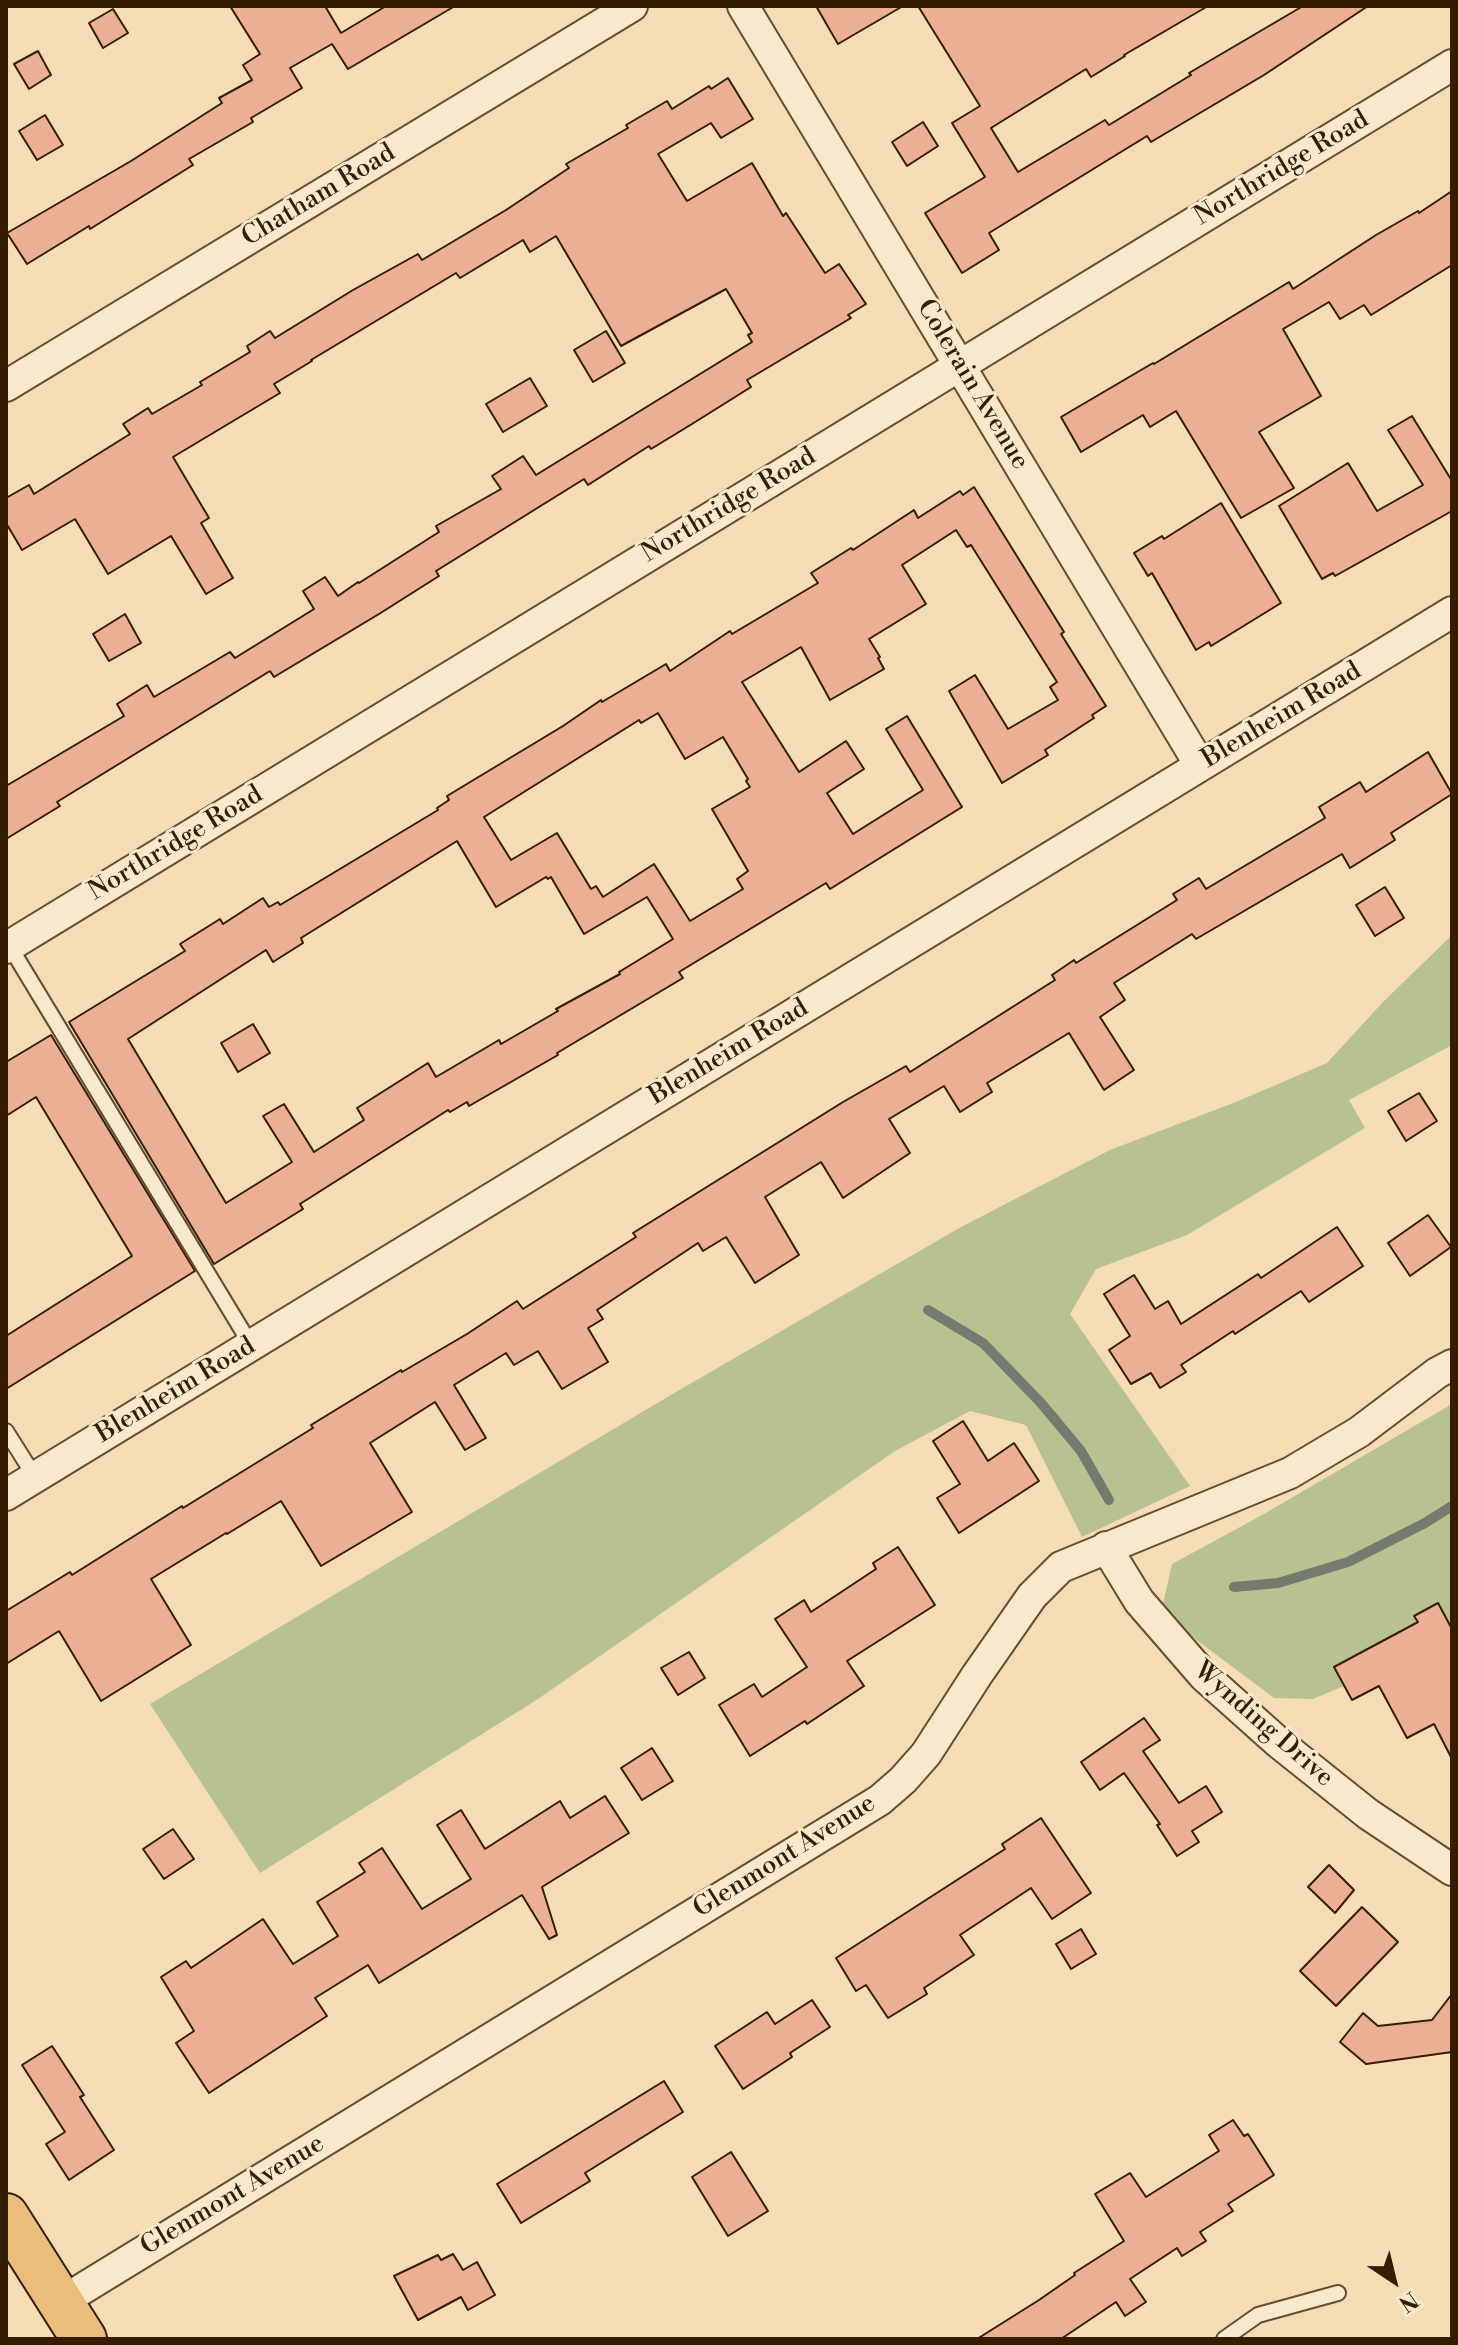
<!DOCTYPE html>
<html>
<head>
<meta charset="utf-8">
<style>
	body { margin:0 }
	#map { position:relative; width:1458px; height:2345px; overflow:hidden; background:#f4dcb4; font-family:"Libre Bodoni",serif }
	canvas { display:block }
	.frame { position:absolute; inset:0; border:8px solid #351d03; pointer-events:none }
	.north { position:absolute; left:1354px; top:2241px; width:80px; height:80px; -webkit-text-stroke:6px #f8e8ce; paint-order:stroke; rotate:145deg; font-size:22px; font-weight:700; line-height:32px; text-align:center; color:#351d03 }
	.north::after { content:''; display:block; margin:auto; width:28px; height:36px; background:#351d03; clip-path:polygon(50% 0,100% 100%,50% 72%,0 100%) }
</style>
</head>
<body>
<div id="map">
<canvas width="1458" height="2345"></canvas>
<div class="frame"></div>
<div class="north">N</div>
</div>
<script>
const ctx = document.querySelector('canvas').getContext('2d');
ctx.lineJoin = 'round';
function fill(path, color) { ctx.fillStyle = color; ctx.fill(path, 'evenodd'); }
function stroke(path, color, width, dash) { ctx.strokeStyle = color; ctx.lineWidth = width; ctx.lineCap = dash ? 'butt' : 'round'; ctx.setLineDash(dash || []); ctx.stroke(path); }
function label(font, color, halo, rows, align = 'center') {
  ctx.font = font + ' "Libre Bodoni",serif'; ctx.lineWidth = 6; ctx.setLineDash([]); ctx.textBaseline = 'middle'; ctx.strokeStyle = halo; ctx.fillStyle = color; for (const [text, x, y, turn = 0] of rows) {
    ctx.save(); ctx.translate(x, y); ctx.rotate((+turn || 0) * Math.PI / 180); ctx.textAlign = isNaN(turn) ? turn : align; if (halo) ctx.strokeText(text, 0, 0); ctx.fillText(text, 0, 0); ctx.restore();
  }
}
fill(new Path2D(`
	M1452,935V1045L1349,1100L1365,1128L1187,1235L1096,1269L1070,1314L1190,1486L1082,1537L1026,1425L970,1411L895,1451L538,1699L260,1873L150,1704L676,1392L961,1227L1110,1150L1236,1102L1327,1063L1383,1002Z
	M1452,1404V1641L1313,1699L1274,1698L1178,1626L1163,1604L1172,1564L1264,1514Z`), '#b8c190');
stroke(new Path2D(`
	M928,1310L983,1343L1041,1403L1081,1451L1109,1500
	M1234,1587L1278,1583L1348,1562L1425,1523L1452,1506`), '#767b70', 10);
const building = new Path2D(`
	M230,6H325L341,33L386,6H455L348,69L332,44L290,68L302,88L251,118L253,122L189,159L193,165L90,229L89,226L27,264L7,233L131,161L222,103L219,98L252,80L243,65L260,54Z
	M816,6H903L838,44Z
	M918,6H1208L1124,55L1125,56L1091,77L1086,69L991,128L1018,172L1105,120L1109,125L1191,75L1189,73L1303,6H1368L1264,75L1151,142L1147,136L989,233L999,250L962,273L925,213L985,177L952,123L980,106Z
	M113,9L128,33L103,48L89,23Z
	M38,51L51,75L29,89L14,64Z
	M728,78L753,119L721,138L711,123L658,154L687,201L752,163L783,216L786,213L825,273L839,264L866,304L848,315L851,318L747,380L751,387L692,424L651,449L649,446L588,485L584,479L436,571L439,576L379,614L274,677L270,671L57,802L60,806L6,839V786L124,716L117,704L147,685L154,697L230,652L235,658L314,609L303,591L325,577L338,596L358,582L359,583L439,532L436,526L501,489L492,476L523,456L536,475L752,342L748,335L752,333L726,289L621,346L556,236L530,252L523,240L460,278L456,273L311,360L312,361L274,384L280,393L173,457L209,518L201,523L233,578L206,594L171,536L108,574L75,519L22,550L6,523V498L29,485L34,494L130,434L123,424L148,408L152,414L202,385L200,382L250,352L247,346L270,331L275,338L353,290L418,254L422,260L506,210L569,168L566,164L628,128L626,125L667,101L672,109L709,86L711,89Z
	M45,115L63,145L37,160L19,131Z
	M923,122L938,146L907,166L892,142Z
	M1452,191V265L1371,315L1364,305L1340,319L1329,302L1283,329L1321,396L1259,432L1294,488L1241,518L1176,411L1150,427L1143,415L1081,452L1061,417L1153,363L1154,364L1289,282L1293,289L1376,235L1418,211L1419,213Z
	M606,331L625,363L593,382L574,350Z
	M530,378L547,406L503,432L486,404Z
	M1412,416L1452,481V511L1335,576L1333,573L1322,579L1279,506L1348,463L1377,511L1423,485L1388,430Z
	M974,487L1064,632L1061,634L1106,706L1092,715L1094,718L1045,750L1048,755L1002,783L949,691L975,675L1008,729L1058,700L1050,687L1057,682L971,545L967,547L956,530L902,565L926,604L869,639L880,657L878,658L884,669L830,700L801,647L742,682L799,772L846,741L864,769L827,793L853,834L923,790L886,729L907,716L962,807L830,889L826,883L679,972L683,978L557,1053L558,1055L469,1106L467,1102L450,1112L448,1110L300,1204L303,1209L214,1264L69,1022L185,951L180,944L220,919L223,924L263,898L269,907L278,902L280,905L438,810L437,808L449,800L447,796L563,726L601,700L602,702L666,664L670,671L730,631L732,634L818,583L811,573L851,548L853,550L914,510L918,518L960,491L963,495ZM658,713L685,759L723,737L748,779L746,781L750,787L712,809L748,871L737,879L743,889L690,921L654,864L603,897L596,886L591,889L557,833L511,860L484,817L639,720L641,723ZM457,841L496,907L546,877L548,879L551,877L584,934L647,897L673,939L619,972L620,974L556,1009L558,1011L501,1044L499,1040L436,1077L428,1063L357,1108L364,1120L314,1152L284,1104L263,1116L292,1162L226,1203L128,1039L266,950L273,962L303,943L301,938Z
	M1221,503L1281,603L1211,646L1209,642L1196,650L1152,573L1148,576L1134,553L1162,536L1164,539Z
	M125,614L141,643L109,661L93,634Z
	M1428,752L1452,794L1391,833L1395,840L1350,868L1342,854L1196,939L1192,934L1114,983L1125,1000L1100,1017L1134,1070L1104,1090L1069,1033L987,1083L992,1092L960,1112L944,1086L889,1119L910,1153L843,1198L821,1162L765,1197L799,1255L755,1283L726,1237L703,1251L698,1243L597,1310L603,1319L588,1328L608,1362L562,1389L538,1351L514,1365L506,1353L454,1385L486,1438L465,1450L435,1402L370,1443L412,1512L321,1566L281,1501L227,1534L226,1533L151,1579L191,1645L101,1701L59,1631L6,1664V1611L70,1572L72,1575L182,1506L183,1508L313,1428L311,1425L401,1370L402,1372L467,1334L517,1301L523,1309L636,1237L633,1233L843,1102L906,1066L910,1072L1055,980L1052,975L1074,960L1076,963L1177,900L1173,894L1199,878L1206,889L1325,818L1319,807L1360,782L1366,792Z
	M1385,887L1404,918L1375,936L1356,905Z
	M253,1024L270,1053L238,1072L221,1043Z
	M51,1035L195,1271L6,1389V1336L132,1256L36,1097L6,1116V1062Z
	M1419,1093L1437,1121L1406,1141L1388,1111Z
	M1428,1215L1451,1247L1410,1276L1388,1243Z
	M1337,1227L1363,1266L1309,1302L1301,1291L1235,1334L1233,1331L1181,1365L1186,1372L1160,1388L1151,1373L1131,1384L1109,1350L1130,1336L1104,1294L1134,1275L1155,1309L1168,1301L1181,1324L1258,1274L1261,1278Z
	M963,1421L988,1461L1014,1443L1039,1481L959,1533L937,1498L960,1484L933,1441Z
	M898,1547L935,1605L847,1661L864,1686L807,1724L805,1721L750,1756L719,1705L754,1684L762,1697L807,1667L775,1619L804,1600L811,1612L876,1569L873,1563Z
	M1438,1603L1452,1629V1759L1434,1724L1407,1738L1379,1686L1352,1700L1334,1667L1418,1622L1414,1616Z
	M689,1652L705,1678L678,1695L661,1668Z
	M1144,1718L1160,1740L1143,1751L1179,1803L1206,1786L1222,1812L1192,1831L1199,1842L1177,1856L1157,1825L1160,1824L1124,1773L1100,1790L1081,1762Z
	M652,1748L673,1781L642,1800L621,1768Z
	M605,1796L629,1833L542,1887L557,1935L549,1939L522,1895L379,1983L368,1965L315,1998L327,2016L209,2093L176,2043L194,2031L161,1977L186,1961L191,1968L263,1919L293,1964L338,1936L317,1902L365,1872L359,1863L382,1848L422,1909L471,1879L437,1825L461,1810L485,1849L560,1801L570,1818Z
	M1041,1818L1091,1893L1052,1919L1031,1888L960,1935L974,1955L924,1988L927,1994L888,2018L866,1985L856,1991L836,1958L1005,1849L1002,1844Z
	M173,1829L194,1859L164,1879L143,1849Z
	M1329,1865L1354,1890L1335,1913L1308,1887Z
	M1362,1907L1398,1942L1336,2006L1300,1971Z
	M1081,1929L1096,1954L1071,1969L1056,1944Z
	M1452,1994V2052L1366,2064L1340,2042L1363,2013L1378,2026L1432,2020Z
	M812,2000L830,2027L790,2053L792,2057L743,2089L715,2046L767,2012L775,2024Z
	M52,2046L84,2095L80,2097L114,2150L69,2180L46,2144L65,2132L22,2065Z
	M664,2081L683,2112L585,2173L590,2181L521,2223L497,2184Z
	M1233,2120L1244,2136L1248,2134L1274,2175L1228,2204L1233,2211L1200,2232L1206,2241L1182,2256L1177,2248L1130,2279L1146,2302L1125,2316L1116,2302L1061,2339H977L1039,2300L1075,2275L1074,2273L1124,2241L1095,2194L1130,2173L1146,2197L1219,2151L1209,2135Z
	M731,2152L768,2211L728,2236L692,2177Z
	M453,2254L463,2270L477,2262L495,2295L468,2310L461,2297L418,2320L394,2276L438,2255L441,2260Z`);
fill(building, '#ebb093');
stroke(building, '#351d03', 2);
const lane = new Path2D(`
	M9,945L251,1345
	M6,1431L35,1477
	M1224,2339L1258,2315L1338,2293`);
const street = new Path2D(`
	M743,6L1200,765
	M6,386L632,6
	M6,948L1452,65
	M6,1495L1452,612
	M1106,1547L1139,1601L1204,1676L1279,1743L1368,1814L1452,1870
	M61,2302L880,1800L903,1780L926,1754L977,1675L1032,1596L1061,1567L1290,1473L1359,1432L1437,1373L1452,1365`);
const primary = new Path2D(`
	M6,2216L84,2339`);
stroke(lane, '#654d2f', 18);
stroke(street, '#654d2f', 34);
stroke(primary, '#351d03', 48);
stroke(lane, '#f8e8ce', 14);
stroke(street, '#f8e8ce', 30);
stroke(primary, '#eabe7a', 44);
label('26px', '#351d03', '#f8e8ce', [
	["Northridge Road",1282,169,-31],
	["Chatham Road",319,196,-31],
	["Colerain Avenue",972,385,59],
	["Northridge Road",729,506,-31],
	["Blenheim Road",1282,716,-31],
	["Northridge Road",176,844,-31],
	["Blenheim Road",729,1053,-31],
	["Blenheim Road",176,1391,-31],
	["Wynding Drive",1263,1725,41],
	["Glenmont Avenue",785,1857,-32],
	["Glenmont Avenue",233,2196,-31]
]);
</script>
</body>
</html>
